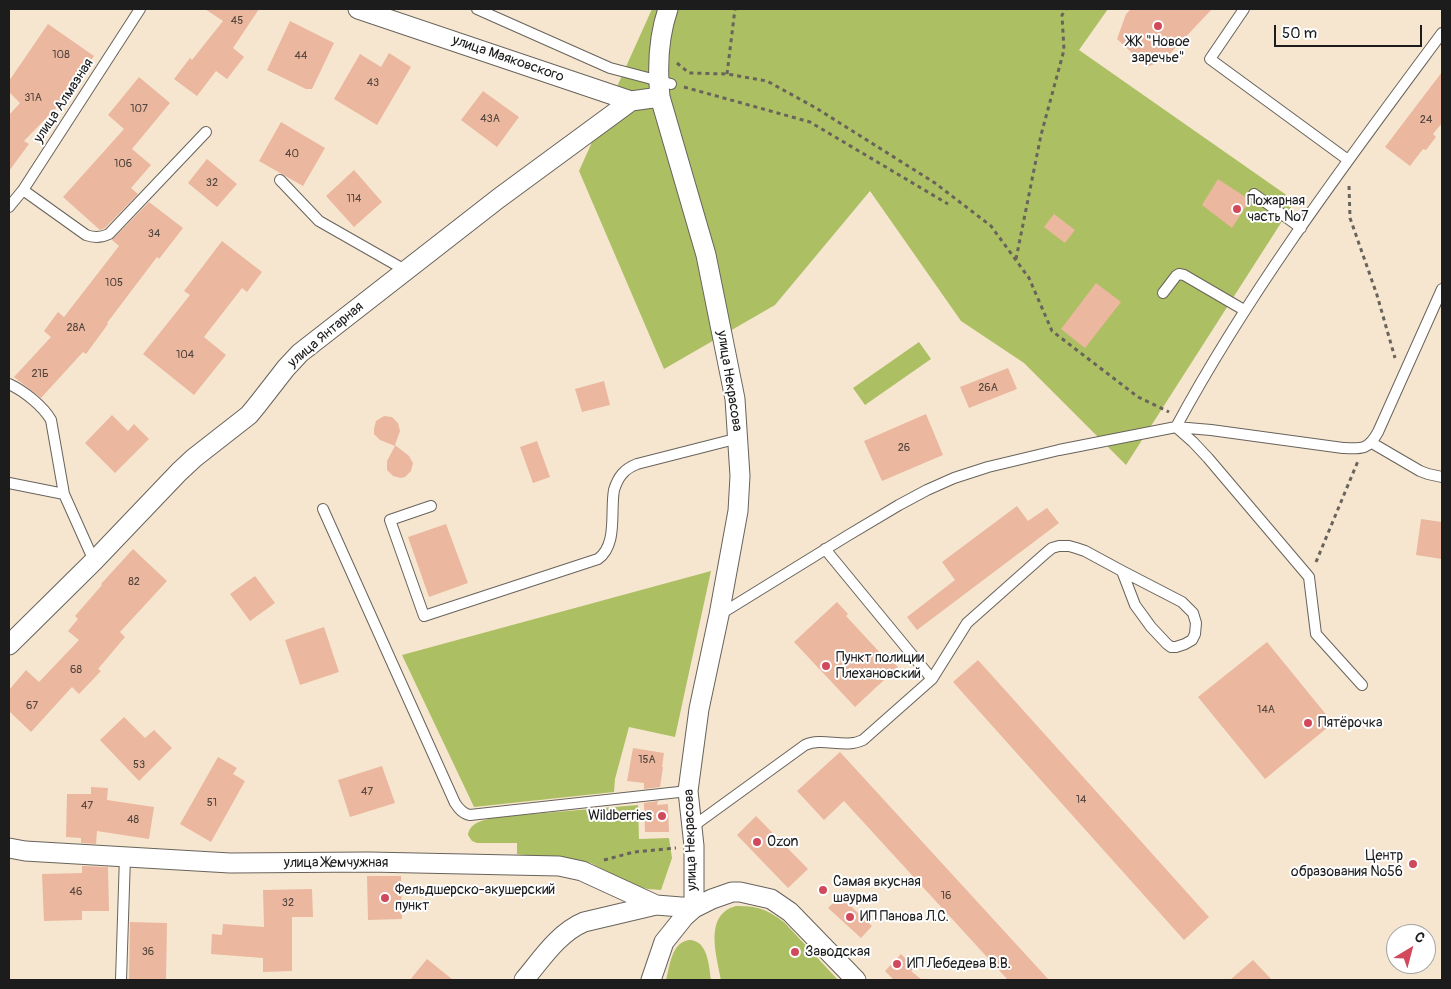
<!DOCTYPE html>
<html>
<head>
<meta charset="utf-8">
<style>
	body { margin:0 }
	#map { position:relative; width:1451px; height:989px; overflow:hidden; background:#f6e6d0; font-family:Pangolin,sans-serif }
	canvas { display:block }
	.frame { position:absolute; inset:0; border:10px solid #1c1c1c; pointer-events:none }
	.north { position:absolute; left:1386px; top:924px; width:50px; height:50px; box-sizing:border-box; background:#fff; border:1px solid #a4a4a4; border-radius:50%; rotate:37deg; font-size:14px; font-weight:700; line-height:20px; text-align:center; color:#1c1c1c }
	.north::after { content:''; display:block; margin:auto; width:18px; height:22px; background:#d1495b; clip-path:polygon(50% 0,100% 100%,50% 72%,0 100%) }
	.scale { position:absolute; left:1274px; top:25px; width:148px; height:22px; box-sizing:border-box; border:2px solid #1c1c1c; border-top:0; padding-left:6px; font-size:15px; line-height:18px; white-space:nowrap; color:#1c1c1c; -webkit-text-stroke:4px #fff; paint-order:stroke }
</style>
</head>
<body>
<div id="map">
<canvas width="1451" height="989"></canvas>
<div class="frame"></div>
<div class="north">С</div>
<div class="scale">50 m</div>
</div>
<script>
const ctx = document.querySelector('canvas').getContext('2d');
ctx.lineJoin = 'round';
function fill(path, color) { ctx.fillStyle = color; ctx.fill(path, 'evenodd'); }
function stroke(path, color, width, dash) { ctx.strokeStyle = color; ctx.lineWidth = width; ctx.lineCap = dash ? 'butt' : 'round'; ctx.setLineDash(dash || []); ctx.stroke(path); }
function label(font, color, halo, rows, align = 'center') {
  ctx.font = font + ' Pangolin,sans-serif'; ctx.lineWidth = 4; ctx.setLineDash([]); ctx.textBaseline = 'middle'; ctx.strokeStyle = halo; ctx.fillStyle = color; for (const [text, x, y, turn = 0] of rows) {
    ctx.save(); ctx.translate(x, y); ctx.rotate((+turn || 0) * Math.PI / 180); ctx.textAlign = isNaN(turn) ? turn : align; if (halo) ctx.strokeText(text, 0, 0); ctx.fillText(text, 0, 0); ctx.restore();
  }
}
fill(new Path2D(`
	M652,9H1108L1079,50L1295,201L1126,465L1024,363L961,321L870,191L775,305L664,369L579,171Z
	M919,342L931,359L865,405L853,388Z
	M711,571L675,737L629,727L615,779L614,792L474,807L402,655Z
	M638,805L639,839L669,838L672,858L661,890L648,889L630,884L591,863L517,854V843H477L472,841L468,835C470,821 486,820 497,817Z
	M736,906C758,906 766,909 784,922L838,980H721C717,956 703,915 736,906Z
	M689,940C708,940 709,966 711,980H666C670,966 671,943 689,940Z`), '#adbf63');
fill(new Path2D(`
	M205,9H259L233,48L244,57L227,79L216,71L197,96L174,79L190,58L192,60L223,21Z
	M1131,9H1212L1164,60L1147,67L1117,39L1126,14Z
	M290,21L334,43L312,89H306L267,70Z
	M48,24L94,56L61,103L24,141L29,144L9,171V115L20,103L9,92V81Z
	M389,53L411,67L377,125L334,99L360,54L381,67Z
	M1442,72V123L1433,134L1436,137L1426,150L1423,149L1410,166L1385,147Z
	M139,77L170,103L132,149L151,165L131,188L138,194L105,228L100,230L63,197L124,129L108,115Z
	M483,91L519,117L497,147L461,120Z
	M281,122L325,148L303,186L259,161Z
	M207,159L237,184L217,207L188,183Z
	M354,170L382,202L354,227L326,196Z
	M1218,179L1250,200L1232,228L1202,205Z
	M149,202L183,228L159,259L157,257L107,323L108,324L86,354L83,352L41,398L14,377L51,337L44,331L58,312L64,317L119,246L112,240Z
	M1054,214L1075,230L1065,243L1044,227Z
	M222,241L262,272L247,292L242,288L204,337L226,355L194,395L143,354L190,295L184,291Z
	M1096,283L1121,302L1085,348L1061,329Z
	M1008,368L1017,389L969,408L960,387Z
	M604,381L610,405L582,412L575,389Z
	M926,414L943,455L882,481L864,441Z
	M112,415L128,431L134,424L149,439L115,473L85,443Z
	M384,416L392,417L398,423L400,431L395,445L409,456L413,463L411,471L405,477L401,478L393,476L387,470V461L395,446L380,440L374,434V429L376,421Z
	M537,441L550,477L533,483L520,447Z
	M1017,506L1028,521L1047,508L1059,523L917,630L907,617L955,580L942,562Z
	M1421,519L1442,522V559L1416,555Z
	M446,524L468,583L429,597L408,537Z
	M133,549L167,581L120,632L125,637L98,669L101,671L79,694L72,687L31,732L9,711V690L26,670L39,682L79,640L68,631L78,619L75,616L102,585L101,584Z
	M255,576L275,603L250,621L230,594Z
	M837,602L848,614L846,616L885,658L887,656L898,667L855,707L794,642Z
	M324,627L339,672L300,685L285,640Z
	M1267,642L1333,723L1265,779L1198,697Z
	M978,660L1209,917L1184,940L953,682Z
	M124,717L145,738L154,730L172,748L139,781L100,740Z
	M633,748L664,753L662,767H663L660,787L644,789V783L627,781Z
	M840,752L1049,980H1008L844,801L824,820L797,791Z
	M218,757L237,768L233,774L245,781L211,842L180,824Z
	M382,766L395,803L350,817L338,780Z
	M91,787L108,788L107,800L154,807L149,839L97,831L96,844L81,843V838L66,837L67,794H91Z
	M658,801L657,805L668,804L669,832H645L644,803Z
	M756,816L808,869L788,888L737,835Z
	M82,866L108,867L109,911H82V920L44,921L42,874L82,873Z
	M367,876H401L402,919L368,920Z
	M312,889L313,917H292V971L263,972V958L211,954L212,934L222,935L223,924L264,927L263,890Z
	M840,896L872,926L861,938L828,908Z
	M130,922L167,923L166,980H129Z
	M901,954L915,968L911,971L922,980H894L885,971Z
	M427,959L453,980H410Z
	M1253,960L1272,980H1230Z`), '#ebb79e');
const service = new Path2D(`
	M477,9L610,68L671,84
	M1244,9L1210,59L1348,160
	M280,180L319,221L405,270
	M23,190L86,235C94,238 101,238 109,234L206,132
	M1254,194L1301,228
	M9,207L23,190L140,9
	M1163,293L1176,276L1179,274L1184,275L1244,310
	M9,384C24,391 43,406 51,420L64,494L94,561
	M1176,427C1251,288 1348,160 1442,33
	M1176,427L1193,442L1208,458L1309,577L1316,634L1362,685
	M1372,443L1420,471L1428,474L1442,477
	M9,483L64,494
	M431,506L390,520L424,616L598,559C618,545 610,511 614,490C618,477 624,469 637,464L739,438
	M323,509L455,803C459,809 463,814 470,815L688,791
	M825,549L932,679L967,623L1047,552L1052,548L1059,546H1069L1076,548L1085,551L1122,571L1182,602L1193,613L1196,623L1195,634L1192,640L1185,644L1176,647H1171L1167,644L1151,627L1135,605L1122,571
	M719,615L847,536L899,505L927,490L954,478L988,467L1059,450L1176,427L1211,430L1343,448C1362,449 1368,450 1378,432L1442,289
	M692,827L805,745C823,737 845,749 863,740L932,679
	M121,980L125,856`);
const minor = new Path2D(`
	M358,9L631,101L660,97
	M668,9C658,38 657,66 660,97L706,255L735,399L740,476L738,511L719,615L699,709L688,791L694,846V908
	M9,645L94,561L179,472L194,458L249,415L258,404L286,368L300,353L499,198L631,101
	M9,848L25,851L230,863L369,862L559,866L582,871L656,905
	M524,980C541,960 558,933 584,922L656,905L694,908
	M651,980L664,942L684,917L694,908L712,899L732,892H740L771,899L790,912L856,980`);
stroke(service, '#68635b', 12);
stroke(minor, '#68635b', 21);
stroke(new Path2D(`
	M677,63L689,73L727,74L767,81L816,108L935,183L991,226L1029,278L1052,331L1138,397L1169,412
	M727,74L735,9
	M684,87L810,122L948,204
	M1349,186L1350,218L1377,295L1395,358
	M1016,259L1041,135L1064,50L1062,15L1066,9
	M1316,562L1358,461
	M604,860L634,852L676,848`), '#68635b', 3, [4, 4]);
stroke(service, '#fff', 10);
stroke(minor, '#fff', 19);
for (const [x, y, r, color] of [
	[1158,26,5,"#d1495b"],
	[1237,209,5,"#d1495b"],
	[826,666,5,"#d1495b"],
	[1308,723,5,"#d1495b"],
	[662,816,5,"#d1495b"],
	[757,842,5,"#d1495b"],
	[1413,864,5,"#d1495b"],
	[823,890,5,"#d1495b"],
	[385,898,5,"#d1495b"],
	[850,917,5,"#d1495b"],
	[795,952,5,"#d1495b"],
	[897,964,5,"#d1495b"]
]) { const dot = new Path2D(); dot.arc(x, y, r, 0, 2 * Math.PI); ctx.fillStyle = color; ctx.fill(dot); stroke(dot, '#fff', 2); }
label('11px', '#50433c', null, [
	["45",237,21],
	["108",61,55],
	["44",301,56],
	["43",373,83],
	["31А",33,98],
	["107",139,109],
	["43А",490,119],
	["24",1426,120],
	["40",292,154],
	["106",123,164],
	["32",212,183],
	["114",354,199],
	["34",154,234],
	["105",114,283],
	["28А",76,328],
	["104",185,355],
	["21Б",40,374],
	["26А",988,388],
	["26",904,448],
	["82",134,582],
	["68",76,670],
	["67",32,706],
	["14А",1266,710],
	["15А",647,760],
	["53",139,765],
	["47",367,792],
	["14",1081,800],
	["51",212,803],
	["47",87,806],
	["48",133,820],
	["46",76,892],
	["16",946,896],
	["32",288,903],
	["36",148,952]
]);
label('14px', '#1c1c1c', '#fff', [
	["ЖК \"Новое",1158,42,"center"],
	["заречье\"",1158,58,"center"],
	["Пожарная",1247,201],
	["часть №7",1247,217],
	["Пункт полиции",836,658],
	["Плехановский",836,674],
	["Пятёрочка",1318,723],
	["Wildberries",652,816,"right"],
	["Ozon",767,842],
	["Центр",1403,856,"right"],
	["образования №56",1403,872,"right"],
	["Самая вкусная",833,882],
	["шаурма",833,898],
	["Фельдшерско-акушерский",395,890],
	["пункт",395,906],
	["ИП Панова Л.С.",860,917],
	["Заводская",805,952],
	["ИП Лебедева В.В.",907,964]
], 'left');
label('14px', '#1c1c1c', '#fff', [
	["улица Маяковского",508,59,19],
	["улица Алмазная",64,101,-57],
	["улица Янтарная",326,335,-40],
	["улица Некрасова",729,381,81],
	["улица Некрасова",691,840,-92],
	["улица Жемчужная",336,863]
]);
</script>
</body>
</html>
